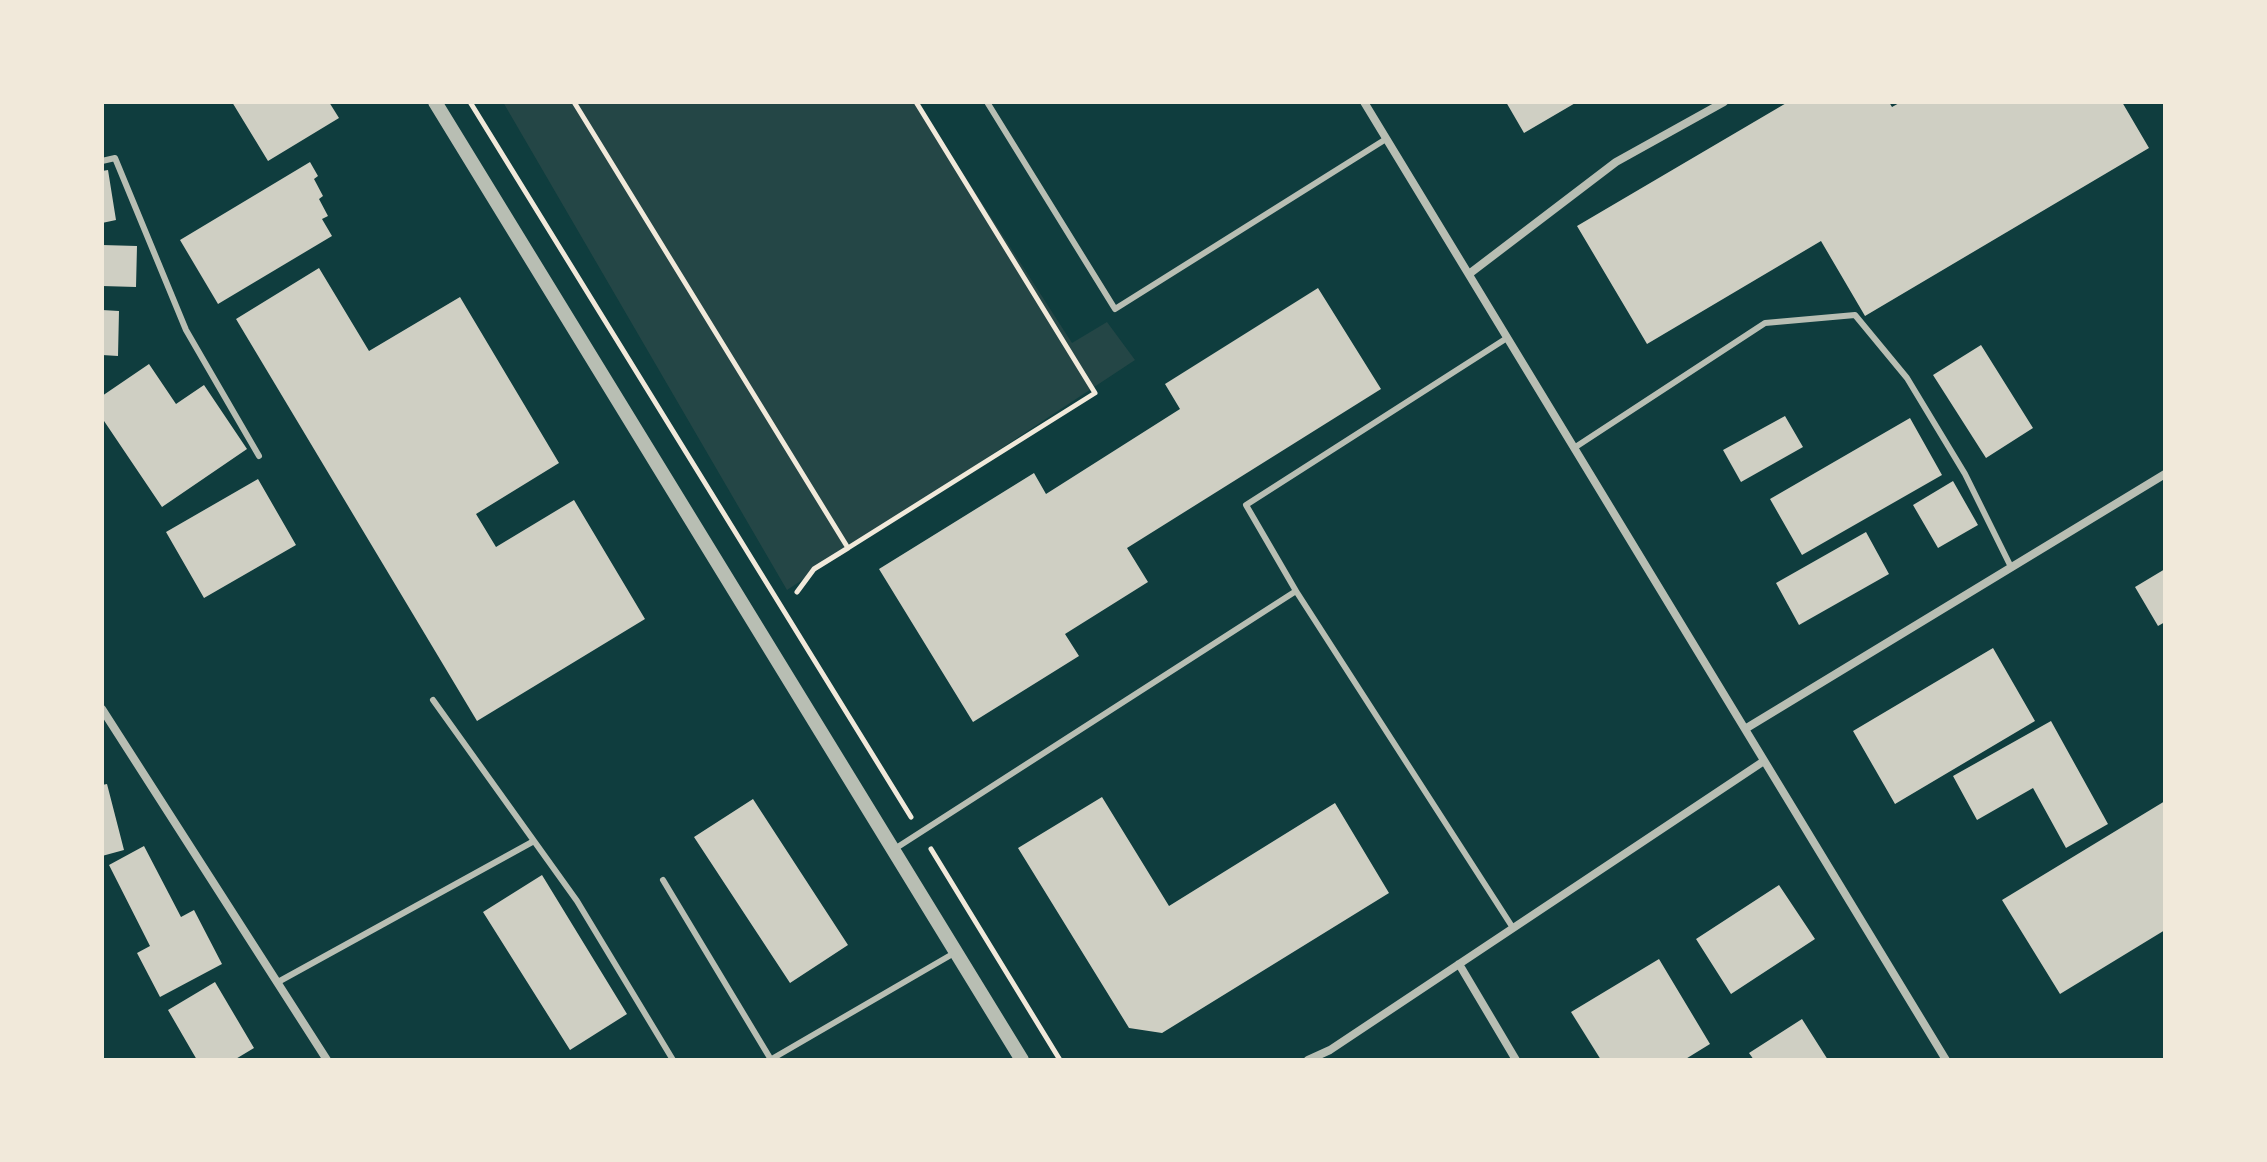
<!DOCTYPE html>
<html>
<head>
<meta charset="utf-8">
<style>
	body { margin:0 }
	#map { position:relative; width:2267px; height:1162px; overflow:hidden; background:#0f3d3e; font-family:"Asap Condensed",sans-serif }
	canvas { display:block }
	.frame { position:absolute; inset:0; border:104px solid #f1e9da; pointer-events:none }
</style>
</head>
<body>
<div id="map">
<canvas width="2267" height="1162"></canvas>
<div class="frame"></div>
</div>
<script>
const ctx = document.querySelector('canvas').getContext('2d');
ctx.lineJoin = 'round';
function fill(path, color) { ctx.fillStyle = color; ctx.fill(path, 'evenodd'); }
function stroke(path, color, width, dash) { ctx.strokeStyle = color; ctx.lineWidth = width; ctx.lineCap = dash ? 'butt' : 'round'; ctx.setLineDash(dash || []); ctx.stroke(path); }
fill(new Path2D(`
	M503,102H917L1072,343L1107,322L1135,360L787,590Z`), '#244646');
fill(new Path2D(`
	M232,102H329L339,118L268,161Z
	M1506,102H1577L1524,133Z
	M1788,102H1889L1892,107L1901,102H2122L2149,148L1865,316L1821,241L1647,344L1577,226Z
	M310,162L318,176L314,179L323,196L319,199L328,216L322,219L332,236L218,304L180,240Z
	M108,170L116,220L102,223V171Z
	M102,245L137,246L136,287L102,286Z
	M319,268L369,351L460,297L559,463L476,514L496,547L574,500L645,619L477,721L236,319Z
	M1318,288L1381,389L1127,548L1148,582L1065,634L1079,656L973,722L879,569L1034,473L1046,494L1180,409L1165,384Z
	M102,310L119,311L118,356L102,355Z
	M1981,345L2033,428L1986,458L1933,375Z
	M149,364L176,404L204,385L247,449L162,507L102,418V396Z
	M1785,416L1803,447L1741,482L1723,450Z
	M1910,418L1942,475L1802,555L1770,499Z
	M258,479L296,545L204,598L166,532Z
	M1953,481L1978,525L1938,548L1913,505Z
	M1866,532L1889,574L1799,625L1776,583Z
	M2165,569V622L2158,626L2135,587Z
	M1993,648L2035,721L1895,804L1853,731Z
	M2051,721L2108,824L2066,848L2033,788L1977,820L1953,776Z
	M107,784L124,850L102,856V785Z
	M1102,797L1169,906L1335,803L1389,893L1162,1033L1129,1028L1018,848Z
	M753,799L848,945L790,983L694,837Z
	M2165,801V930L2060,994L2002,900Z
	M144,846L181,917L194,910L222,964L160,997L137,953L150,946L109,865Z
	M542,875L627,1014L570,1050L483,912Z
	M1779,885L1815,939L1731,994L1696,939Z
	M1659,959L1710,1044L1684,1060H1601L1571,1012Z
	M215,982L254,1048L234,1060H197L168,1010Z
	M1802,1019L1828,1060H1754L1749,1053Z`), '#cfcfc3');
stroke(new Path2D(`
	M470,102L911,817
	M574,102L848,548L1095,393L916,102
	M797,592L814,569L848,548
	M931,849L1060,1060`), '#f1e9da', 5);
stroke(new Path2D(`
	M987,102L1115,309L1386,139
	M102,161L115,158L186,330L259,456
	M1574,448L1765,323L1855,315L1907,378L1965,474L2011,567
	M1296,591L1513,928
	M433,700L577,901L673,1060
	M893,850L1296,591L1246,505L1507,338
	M663,880L770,1058
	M278,982L534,841
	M770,1060L956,952`), '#b8beb3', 6);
stroke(new Path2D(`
	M1364,102L1946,1060
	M1469,274L1616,162L1724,102
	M102,709L327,1060
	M1745,729L2165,474
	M1459,964L1516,1060
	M1308,1060L1330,1050L1764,761`), '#b8beb3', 8);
stroke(new Path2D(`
	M435,102L1022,1060`), '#b8beb3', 14);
</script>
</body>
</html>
